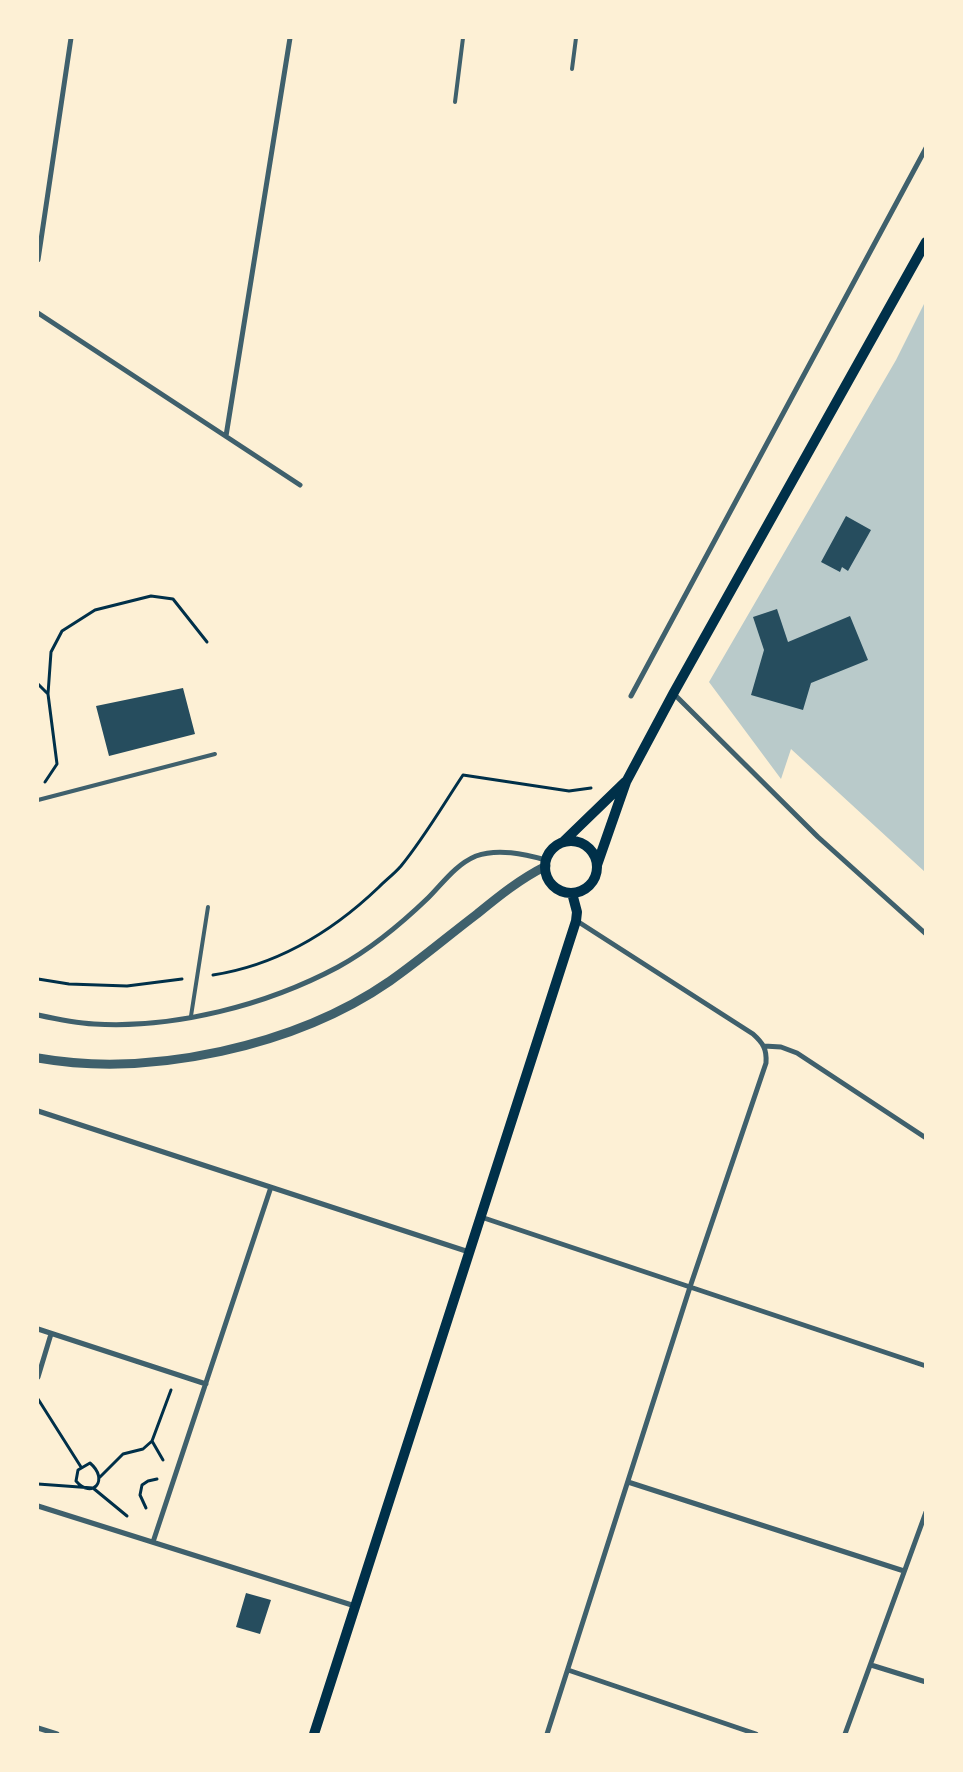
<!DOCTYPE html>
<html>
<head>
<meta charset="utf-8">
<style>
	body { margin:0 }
	#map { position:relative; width:963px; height:1772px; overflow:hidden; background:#fdf0d5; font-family:Inter,sans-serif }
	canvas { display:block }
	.frame { position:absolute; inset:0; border:39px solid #fdf0d5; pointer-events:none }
</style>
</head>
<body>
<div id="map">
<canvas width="963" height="1772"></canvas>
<div class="frame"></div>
</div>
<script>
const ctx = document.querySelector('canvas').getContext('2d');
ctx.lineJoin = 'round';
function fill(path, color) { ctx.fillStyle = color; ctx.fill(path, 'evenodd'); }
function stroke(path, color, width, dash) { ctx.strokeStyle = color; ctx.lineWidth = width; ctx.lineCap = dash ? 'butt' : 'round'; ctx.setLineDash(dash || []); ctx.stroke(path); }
fill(new Path2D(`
	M925,302V872L791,749L781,779L709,682L896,360Z`), '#b9caca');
fill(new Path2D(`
	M846,516L871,530L848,571L842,567L840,572L821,562Z
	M777,609L788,642L850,616L868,660L811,683L803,710L751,695L764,650L753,617Z
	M183,688L195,734L109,756L96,706Z
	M246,1593L271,1600L260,1634L236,1627Z`), '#264d5e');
stroke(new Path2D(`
	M38,684L48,694L57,764L45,782
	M48,694L51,652L62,631L95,610L151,596L173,599L207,642
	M213,975C278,965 332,932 379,887C386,880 394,874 401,866C424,838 443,805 463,775L569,791L591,788
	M38,979L69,984L127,986L182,979
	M38,1399L81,1467
	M152,1441L163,1460
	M90,1463C110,1480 92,1500 76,1481L78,1470Z
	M100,1477L123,1454L143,1449L152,1441L171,1390
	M38,1484L93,1488L127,1516
	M146,1508L140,1495L142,1485L148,1481L157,1479`), '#003049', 3);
stroke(new Path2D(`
	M572,69L576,38
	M455,102L463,38
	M38,800L215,754
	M191,1016L208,907`), '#3f606c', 4);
stroke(new Path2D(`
	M38,260L71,38
	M38,313L300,485
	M226,436L290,38
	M674,694L818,837L926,934
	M631,696L926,148
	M38,1015C56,1019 75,1023 94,1024C174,1029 267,1005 338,967C371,949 401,924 428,898C443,883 455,865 476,856C498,848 524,854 546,860
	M764,1046L781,1047L797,1053L926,1138
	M38,1111L469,1252
	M481,1217L926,1366
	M38,1329L206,1384
	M38,1377L51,1334
	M628,1482L904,1571
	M38,1506L355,1606
	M153,1542L271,1187
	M871,1665L926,1682
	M568,1670L756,1734
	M38,1728L57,1734
	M547,1734L690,1287L766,1063C767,1049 763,1043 753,1034L577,921
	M845,1734L926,1512`), '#3f606c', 5);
stroke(new Path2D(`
	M38,1058C151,1078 296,1046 390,981C420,960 448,936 477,914C499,896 520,879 546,866`), '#3f606c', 9);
stroke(new Path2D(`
	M545 867a26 26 0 1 1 52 0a26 26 0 1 1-52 0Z
	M563,842L625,782
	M597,865L626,782L673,694L926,242
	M314,1734L576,921L577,912L572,893`), '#003049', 10);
</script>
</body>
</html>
